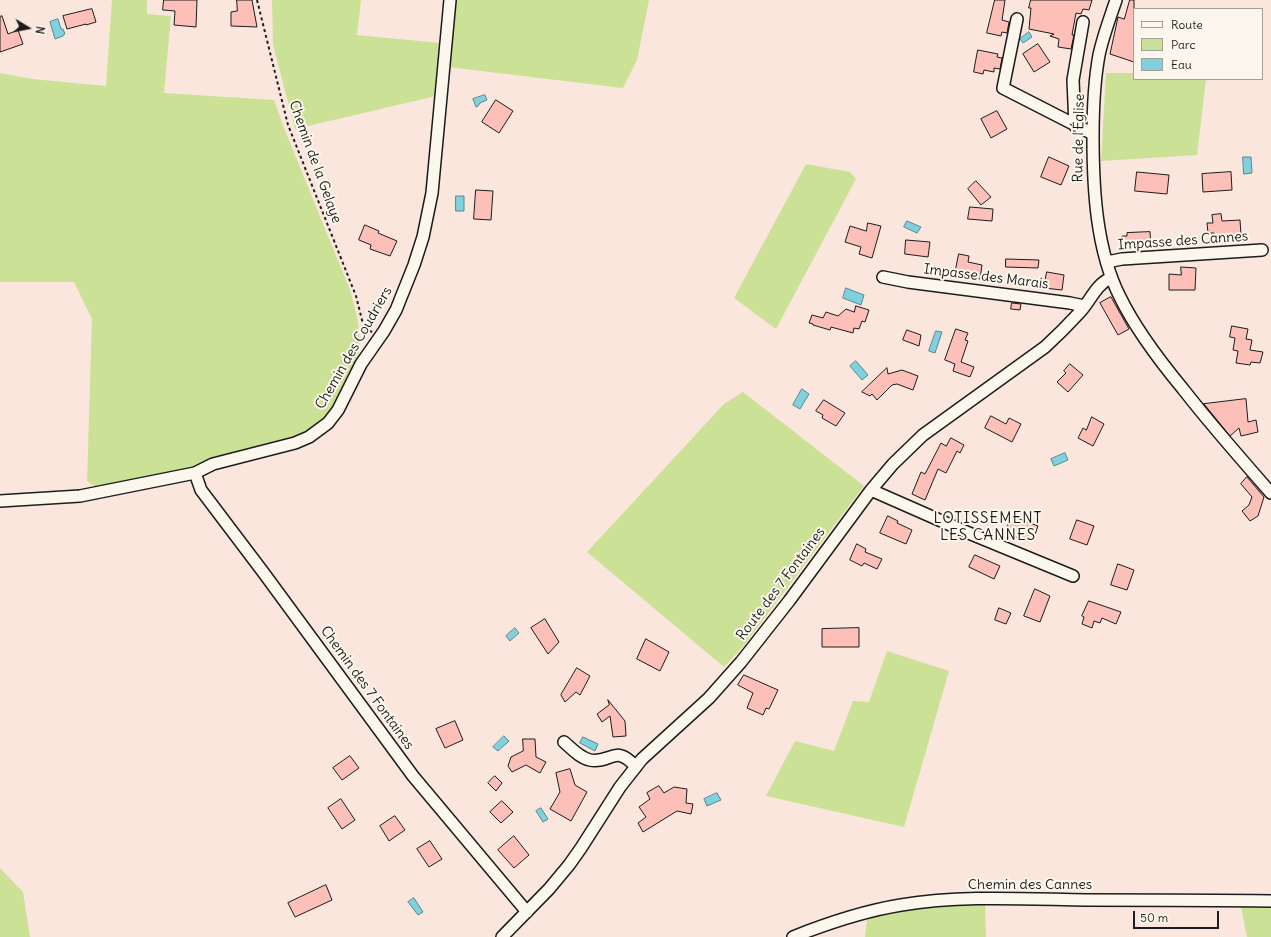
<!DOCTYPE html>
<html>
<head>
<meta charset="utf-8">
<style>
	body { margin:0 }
	#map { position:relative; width:1271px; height:937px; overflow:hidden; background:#fbe6dd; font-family:Delius,sans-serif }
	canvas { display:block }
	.legend { position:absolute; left:1133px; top:8px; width:130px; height:72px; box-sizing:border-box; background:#fbf7ec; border:1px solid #a29f99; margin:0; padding:5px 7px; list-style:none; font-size:12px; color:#1c1c1c }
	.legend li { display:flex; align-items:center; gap:8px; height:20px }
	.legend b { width:20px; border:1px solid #a29f99 }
	.north { position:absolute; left:8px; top:8px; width:40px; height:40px; -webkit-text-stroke:3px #fbf7ec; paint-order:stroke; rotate:100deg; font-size:11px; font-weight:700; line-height:16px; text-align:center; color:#1c1c1c }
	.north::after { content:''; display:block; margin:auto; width:14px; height:18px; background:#1c1c1c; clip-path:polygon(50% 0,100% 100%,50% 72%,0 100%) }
	.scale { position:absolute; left:1133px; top:911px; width:86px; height:18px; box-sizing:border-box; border:2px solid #1c1c1c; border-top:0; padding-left:5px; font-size:12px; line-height:14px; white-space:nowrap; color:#1c1c1c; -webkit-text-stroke:3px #fbf7ec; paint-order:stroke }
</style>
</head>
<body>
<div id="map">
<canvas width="1271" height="937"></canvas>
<ul class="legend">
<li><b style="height:5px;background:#fbf7ec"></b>Route</li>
<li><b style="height:11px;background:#cbe196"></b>Parc</li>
<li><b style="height:11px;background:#80d0dd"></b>Eau</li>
</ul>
<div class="north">N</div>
<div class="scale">50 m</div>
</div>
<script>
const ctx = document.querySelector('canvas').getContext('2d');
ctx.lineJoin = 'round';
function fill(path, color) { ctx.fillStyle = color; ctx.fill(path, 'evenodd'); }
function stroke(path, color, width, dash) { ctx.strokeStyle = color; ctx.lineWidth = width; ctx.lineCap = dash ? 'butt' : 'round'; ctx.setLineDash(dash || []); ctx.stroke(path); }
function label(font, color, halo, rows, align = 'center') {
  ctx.font = font + ' Delius,sans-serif'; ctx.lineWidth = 4; ctx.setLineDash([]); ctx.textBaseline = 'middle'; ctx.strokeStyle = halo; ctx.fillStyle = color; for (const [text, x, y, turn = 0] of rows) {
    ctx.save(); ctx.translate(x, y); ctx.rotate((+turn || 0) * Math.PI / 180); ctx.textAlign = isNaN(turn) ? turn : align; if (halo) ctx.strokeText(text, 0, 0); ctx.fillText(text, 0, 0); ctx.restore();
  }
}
fill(new Path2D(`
	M112,0H147V14L171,16L164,93L274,100L284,128L350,290C358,318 366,347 352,375C348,383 343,389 339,396C332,410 323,422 310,430C294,440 275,442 258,447C222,458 187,470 150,477C132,481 114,484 96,487L87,481L92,319L74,282H0V73L32,79L106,86Z
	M272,0H361L357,35L440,43L436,96L295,129L273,45Z
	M455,0H649L637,60L623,88L448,67Z
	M1106,73H1134V79H1206L1197,155L1101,161Z
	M806,164L850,172L856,179L776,329L734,298Z
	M743,392L864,486L745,644L724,667L587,552L724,404Z
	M887,651L949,671L904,827L766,796L795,741L834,751L853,701L869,702Z
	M0,868L23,892L30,937H0Z
	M985,903L986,937H865L867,918L902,908Z
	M1241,907H1271V937H1247Z`), '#cbe196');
const water = new Path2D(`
	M58,19L61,29H63L65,34L63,35V36L55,39L50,22Z
	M1029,32L1032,37L1023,43L1020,39Z
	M485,95L487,100L480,103L478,106L476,107L473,99Z
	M1243,157H1251L1252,173L1244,174Z
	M456,196H464V211H456Z
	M907,221L921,227L917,233L904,227Z
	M846,288L864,295L861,305L843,298Z
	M936,331L942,332L935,353L929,351Z
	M856,361L868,375L862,380L850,366Z
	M802,389L809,394L800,409L793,405Z
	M1065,453L1068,460L1054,466L1051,459Z
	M515,628L519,633L510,641L506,636Z
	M504,736L509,741L498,751L493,747Z
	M583,737L598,744L595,751L580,743Z
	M717,793L721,800L707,806L704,799Z
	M541,808L548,819L543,822L536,811Z
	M414,898L423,912L418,915L408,902Z`);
fill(water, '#80d0dd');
stroke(water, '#588890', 1);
const building = new Path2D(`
	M164,0H197L196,27L174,25L175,11L163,10Z
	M237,0H252L257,27L231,26V12L237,11Z
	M995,0H1005L1002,20L1009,22L1007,33L1002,32L1001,36L987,33Z
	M1031,0H1092L1089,10L1083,9L1081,14L1076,13L1072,35H1074L1071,49L1058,47L1059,39L1050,36L1054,34L1029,29L1031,8H1029Z
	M1130,0H1134V62L1110,54L1118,17L1124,19Z
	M92,9L96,22L86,25V24L67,29L63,16Z
	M2,16L8,34L18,30L23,44L0,52V17Z
	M1038,44L1050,62L1034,72L1023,54Z
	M978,50L998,54L997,57L1002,58L1000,69L994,68V72L984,70L983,74L974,72Z
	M496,100L513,111L499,133L482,122Z
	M997,111L1007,129L991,138L981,119Z
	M1049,157L1069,166L1061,185L1041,177Z
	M1137,172L1169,175L1167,194L1135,191Z
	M1231,172L1232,190L1203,192L1202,174Z
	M976,181L991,197L981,205L968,189Z
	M476,190L493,191L491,220L474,219Z
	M970,207L993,209L992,221L968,219Z
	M1221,214L1222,221L1240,220L1241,235L1215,237L1214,233H1208L1207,223H1213L1212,215Z
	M868,223L881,226L872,258L859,254L861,247L845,242L850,226L866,231Z
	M365,225L379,231L378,233L397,241L390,256L370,249L371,245L359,240Z
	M1150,232L1151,246L1128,247V245L1122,246V236H1127V233Z
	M906,240L930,242L928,257L905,254Z
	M959,254L969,256L968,262L982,265L980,279L955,274Z
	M1006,259L1039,260L1038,268L1006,267Z
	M1181,267L1196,268L1195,290H1169V274L1181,275Z
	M1047,272L1064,275L1062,290L1044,288Z
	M1111,297L1129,329L1118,335L1100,303Z
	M1012,303L1021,304L1020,310L1011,309Z
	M856,306L869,310L865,322L862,321L859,329L854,328L853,333L831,327L830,330L813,325V324L809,323L812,315L823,318L826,312L838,316L846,309L854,312Z
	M1232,326L1248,329L1246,339L1252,340L1250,350L1263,352L1260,363L1251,362L1250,365L1236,363L1238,351L1233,350L1235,338L1230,337Z
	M956,329L968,333L965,340L968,341L961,362L974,367L970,377L953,371L955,364L945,360Z
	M907,330L921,335L919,346L903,340Z
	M1070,364L1083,375L1068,392L1057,382L1066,373L1064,371Z
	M887,368L888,374L902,370L918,376L913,390L897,384L892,385L877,400L872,394L870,396L862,392Z
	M1246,399L1248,422L1256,420L1258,432L1241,436L1239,428L1230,436L1204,404Z
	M824,400L845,413L836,426L822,418L823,415L816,411Z
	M991,416L1006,424L1009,418L1021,424L1012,442L985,428Z
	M1092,417L1104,424L1093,446L1078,438L1083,428L1086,430Z
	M951,438L964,445L960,453L957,451L946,473L938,469L925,500L912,494L921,472L925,474L941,443L946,446Z
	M1247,477L1264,497L1258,516L1250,521L1242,511L1249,505L1252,497L1241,484Z
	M888,516L898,521L897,523L912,530L906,544L880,533Z
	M1012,516L1038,526L1033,540L1027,537L1026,541L1005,533Z
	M1077,520L1094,526L1087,545L1070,539Z
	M857,544L866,549L865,552L882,559L877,569L864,563L862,566L850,560Z
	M975,555L1000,566L994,579L969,567Z
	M1118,564L1134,570L1127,590L1111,585Z
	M1035,589L1050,596L1040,622L1024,616Z
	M1089,601L1121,612L1116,624L1102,618L1100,623L1094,621L1092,628L1082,624L1084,617L1082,616Z
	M999,608L1011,613L1006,624L995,620Z
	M545,619L559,642L548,654L531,628Z
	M859,628V647H822V629Z
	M646,639L669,652L660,671L637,659Z
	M577,668L590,676L580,695L576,692L565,702L561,695Z
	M744,675L778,690L769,709L766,708L763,715L747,708L753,693L738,685Z
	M608,700L625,721L626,736L613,737L610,716L602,722L597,714L609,705Z
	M455,721L463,740L445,748L436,729Z
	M523,739H535L536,757L546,762L540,773L526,765L512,772L508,766L511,757L523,751Z
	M350,756L359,768L342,780L333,768Z
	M570,769L575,785L587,792L571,821L550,809L560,792L556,773Z
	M495,776L502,783L496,791L488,783Z
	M659,786L664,793L674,787L687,789L686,803L693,804L691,814L677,811L643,832L638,823L646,817L639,807L650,799L647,793Z
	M341,799L355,820L342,829L328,808Z
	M502,801L513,812L501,823L490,812Z
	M395,816L405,830L389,841L380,826Z
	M514,836L529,855L514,868L498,850Z
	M430,841L442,859L429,867L417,849Z
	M326,885L332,900L295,917L288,903Z`);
fill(building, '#fcc0b9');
stroke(building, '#1c1c1c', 1);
const minor = new Path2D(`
	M1116,0C1110,18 1103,36 1099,55C1094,82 1093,109 1093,137C1093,188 1096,250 1120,297C1136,330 1159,360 1183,389C1211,425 1241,459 1271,493
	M1017,19L1003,88L1093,134
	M1075,126L1073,80L1083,22
	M1107,262L1122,259L1262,250
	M883,277L908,282L1070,303L1084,306
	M195,473L201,490L263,572L413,776L527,912
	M871,490L971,534L1073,576
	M0,501L80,496L195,473L213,464L295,443L309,437L328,423L338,410L361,364L384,331L396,310L414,265L423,237L432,193L450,0
	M564,742C571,748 580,758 590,760C611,764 615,743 636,767
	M502,937L549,889L569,865L581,848L620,787L642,759L709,698L741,662L789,601L871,490L893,464L923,435L1045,347C1057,336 1069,324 1080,312C1091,300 1096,284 1111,278
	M793,937C828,923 864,911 901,905C962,895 1024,899 1086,900C1148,900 1209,900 1271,901`);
stroke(minor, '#1c1c1c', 14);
stroke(new Path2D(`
	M257,0L288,125L356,296L364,328V339
	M364,328L372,332`), '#1c1c1c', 2, [3, 3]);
stroke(minor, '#fbf7ec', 11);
label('14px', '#1c1c1c', '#fbf7ec', [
	["Rue de l'Église",1079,138,-89],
	["Chemin de la Gelaye",315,162,70],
	["Impasse des Cannes",1183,241,-4],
	["Impasse des Marais",986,277,7],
	["Chemin des Coudriers",354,348,-60],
	["Route des 7 Fontaines",781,584,-53],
	["Chemin des 7 Fontaines",367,688,54],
	["Chemin des Cannes",1030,885]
]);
ctx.letterSpacing = '1px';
label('15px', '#1c1c1c', '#fbf7ec', [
	["LOTISSEMENT",988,519],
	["LES CANNES",988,536]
]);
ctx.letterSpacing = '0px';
</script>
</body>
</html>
